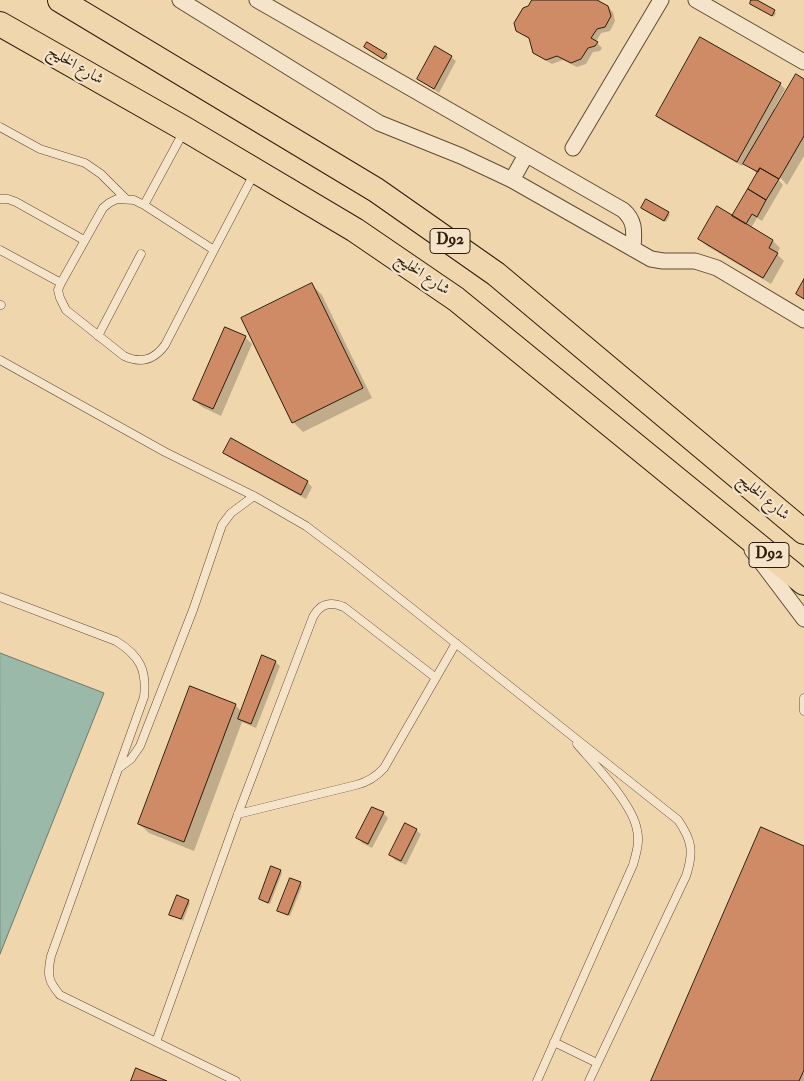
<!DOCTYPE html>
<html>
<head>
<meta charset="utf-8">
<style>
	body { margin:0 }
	canvas { display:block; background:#f0d6ad }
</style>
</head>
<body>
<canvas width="804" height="1081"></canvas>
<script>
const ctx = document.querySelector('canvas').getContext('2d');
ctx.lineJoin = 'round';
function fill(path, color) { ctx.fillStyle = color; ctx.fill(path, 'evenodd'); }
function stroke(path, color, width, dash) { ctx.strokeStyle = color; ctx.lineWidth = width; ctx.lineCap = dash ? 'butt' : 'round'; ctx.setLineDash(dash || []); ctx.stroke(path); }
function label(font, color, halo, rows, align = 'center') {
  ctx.font = font + ' "IM FELL Double Pica",Amiri,serif'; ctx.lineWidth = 4.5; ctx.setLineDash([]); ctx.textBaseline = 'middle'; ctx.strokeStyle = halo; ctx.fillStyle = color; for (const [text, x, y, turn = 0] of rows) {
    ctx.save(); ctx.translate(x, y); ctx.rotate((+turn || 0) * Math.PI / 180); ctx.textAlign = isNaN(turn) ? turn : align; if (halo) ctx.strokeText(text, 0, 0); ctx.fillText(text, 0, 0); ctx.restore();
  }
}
const water = new Path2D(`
	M0,653L104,693L0,954Z`);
fill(water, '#9ab9a8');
stroke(water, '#6e7b69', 1);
fill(new Path2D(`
	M533,0H599L600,3L608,7L613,12L615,21L610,31L601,33L596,42L602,48L600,51L593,52L586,64L577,67L563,60L552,64L540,57L535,52L531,40L517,31Z
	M753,0L774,11L776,13L774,17L753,5Z
	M701,39L780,84L785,89L774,109L776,110L804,80V156L787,185L776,173L774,175L783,185L762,221L757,218L751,228L773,241L780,248L777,254L784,261L771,284L707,246L699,239L738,220L758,174L744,163L742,166L663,121L658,116Z
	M365,47L386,55L388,57L386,60Z
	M451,57L456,61L439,93L419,79Z
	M645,210L668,213L670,215L666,222Z
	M312,285L322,295L372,398L303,432L293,422Z
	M245,337L252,344L221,416L202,407L194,400Z
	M231,440L307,482L312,487L306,499L229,457L224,452Z
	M275,662L280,666L256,728L242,722L194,851L149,833L139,824L235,705L242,712Z
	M383,813L388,818L372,848L362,843L358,838Z
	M416,830L421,834L406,865L395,860L391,855Z
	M804,848V1081H652Z
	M280,871L282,873L270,904L262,901L260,899Z
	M300,883L302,886L290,916L280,912L278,910Z
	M188,901L190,903L183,921L171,914Z`), '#0003');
const building = new Path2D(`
	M532,0H597L608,6L611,16L605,27L597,29L591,38L598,42L595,46L588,48L581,59L571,63L557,56L546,60L533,53L529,38L516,31L514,23L523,8L528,6Z
	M751,0H757L775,10L772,16L750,4Z
	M700,37L781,83L737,162L656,116Z
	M367,42L387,54L383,59L364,47Z
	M435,46L452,56L434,89L417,79Z
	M796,74L804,79V136L779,179L760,168L758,172L743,164Z
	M760,168L779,179L766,200L748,189Z
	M748,189L766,200L757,217L752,214L746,224L732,216Z
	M646,199L669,212L664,221L641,208Z
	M717,206L773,240L769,248L778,253L763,278L698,239Z
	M804,279V299L796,294Z
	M312,283L363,388L292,423L241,318Z
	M225,327L246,336L213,409L193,400Z
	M231,438L308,481L301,495L223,453Z
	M262,655L276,661L251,724L238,719Z
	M190,686L236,704L184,842L138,824Z
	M372,807L384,812L368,844L356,838Z
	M405,823L417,829L401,861L389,855Z
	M761,827L804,846V1070L799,1081H651Z
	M271,866L281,870L268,903L259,899Z
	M290,878L301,882L288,915L277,911Z
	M177,895L189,900L181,919L169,915Z
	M136,1068L167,1081H131Z`);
fill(building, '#ce8b66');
stroke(building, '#2d1e0a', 1);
const lane = new Path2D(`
	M0,127L40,149L85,163L101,174L126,199
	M0,199H8L16,202L84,240
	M117,199L134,200L144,205L214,250L165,345C154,360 141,364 124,356L66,310L60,298L58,290L61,283L103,208L109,203Z
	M144,205L184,131
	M0,250L61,283
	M214,250L255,172
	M0,305H1
	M98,336L141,254
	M0,360L165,452L254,496L306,526L346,556L678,820C692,840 694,852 686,876L589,1081
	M0,597L116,641C140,656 147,670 144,697L51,956C47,975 48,981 60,995L236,1081
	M804,698V711
	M119,768L131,759L140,746L193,610L222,525L231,513L254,496
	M238,814L356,785C368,782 376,777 384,768L456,643
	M156,1042L238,814L313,617C320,604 330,601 344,607L436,678
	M554,1042L597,1063
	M537,1081L633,865C636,854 640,842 637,830C633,804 595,765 577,744`);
const street = new Path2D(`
	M180,0L379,123L461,156L512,180L651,259L663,261H695L717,268L804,320
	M257,0L623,210C636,221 634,233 633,249
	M696,0L804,62
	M573,148L661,0
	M512,180L526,155
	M752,550L804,619`);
const primary = new Path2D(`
	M60,0L376,190L496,274L804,532
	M0,24L185,129L355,230L456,299L804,583`);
stroke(lane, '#5e4c33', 9);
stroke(street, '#5e4c33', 17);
stroke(primary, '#2d1e0a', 26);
stroke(lane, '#f5e4ca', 8);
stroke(street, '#f5e4ca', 15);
stroke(primary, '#f0d6ad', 24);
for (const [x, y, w] of [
	[450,241,40],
	[769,555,40]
]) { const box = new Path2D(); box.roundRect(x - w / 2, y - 12.5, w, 25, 4); ctx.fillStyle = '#f5e4ca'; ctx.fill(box); stroke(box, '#2d1e0a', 1); }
label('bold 15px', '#2d1e0a', null, [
	["D92",450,241],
	["D92",769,555]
]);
label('16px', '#2d1e0a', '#f5e4ca', [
	["شارع الخليج",75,66,30],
	["شارع الخليج",422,275,34],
	["شارع الخليج",763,498,40]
]);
</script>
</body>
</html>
